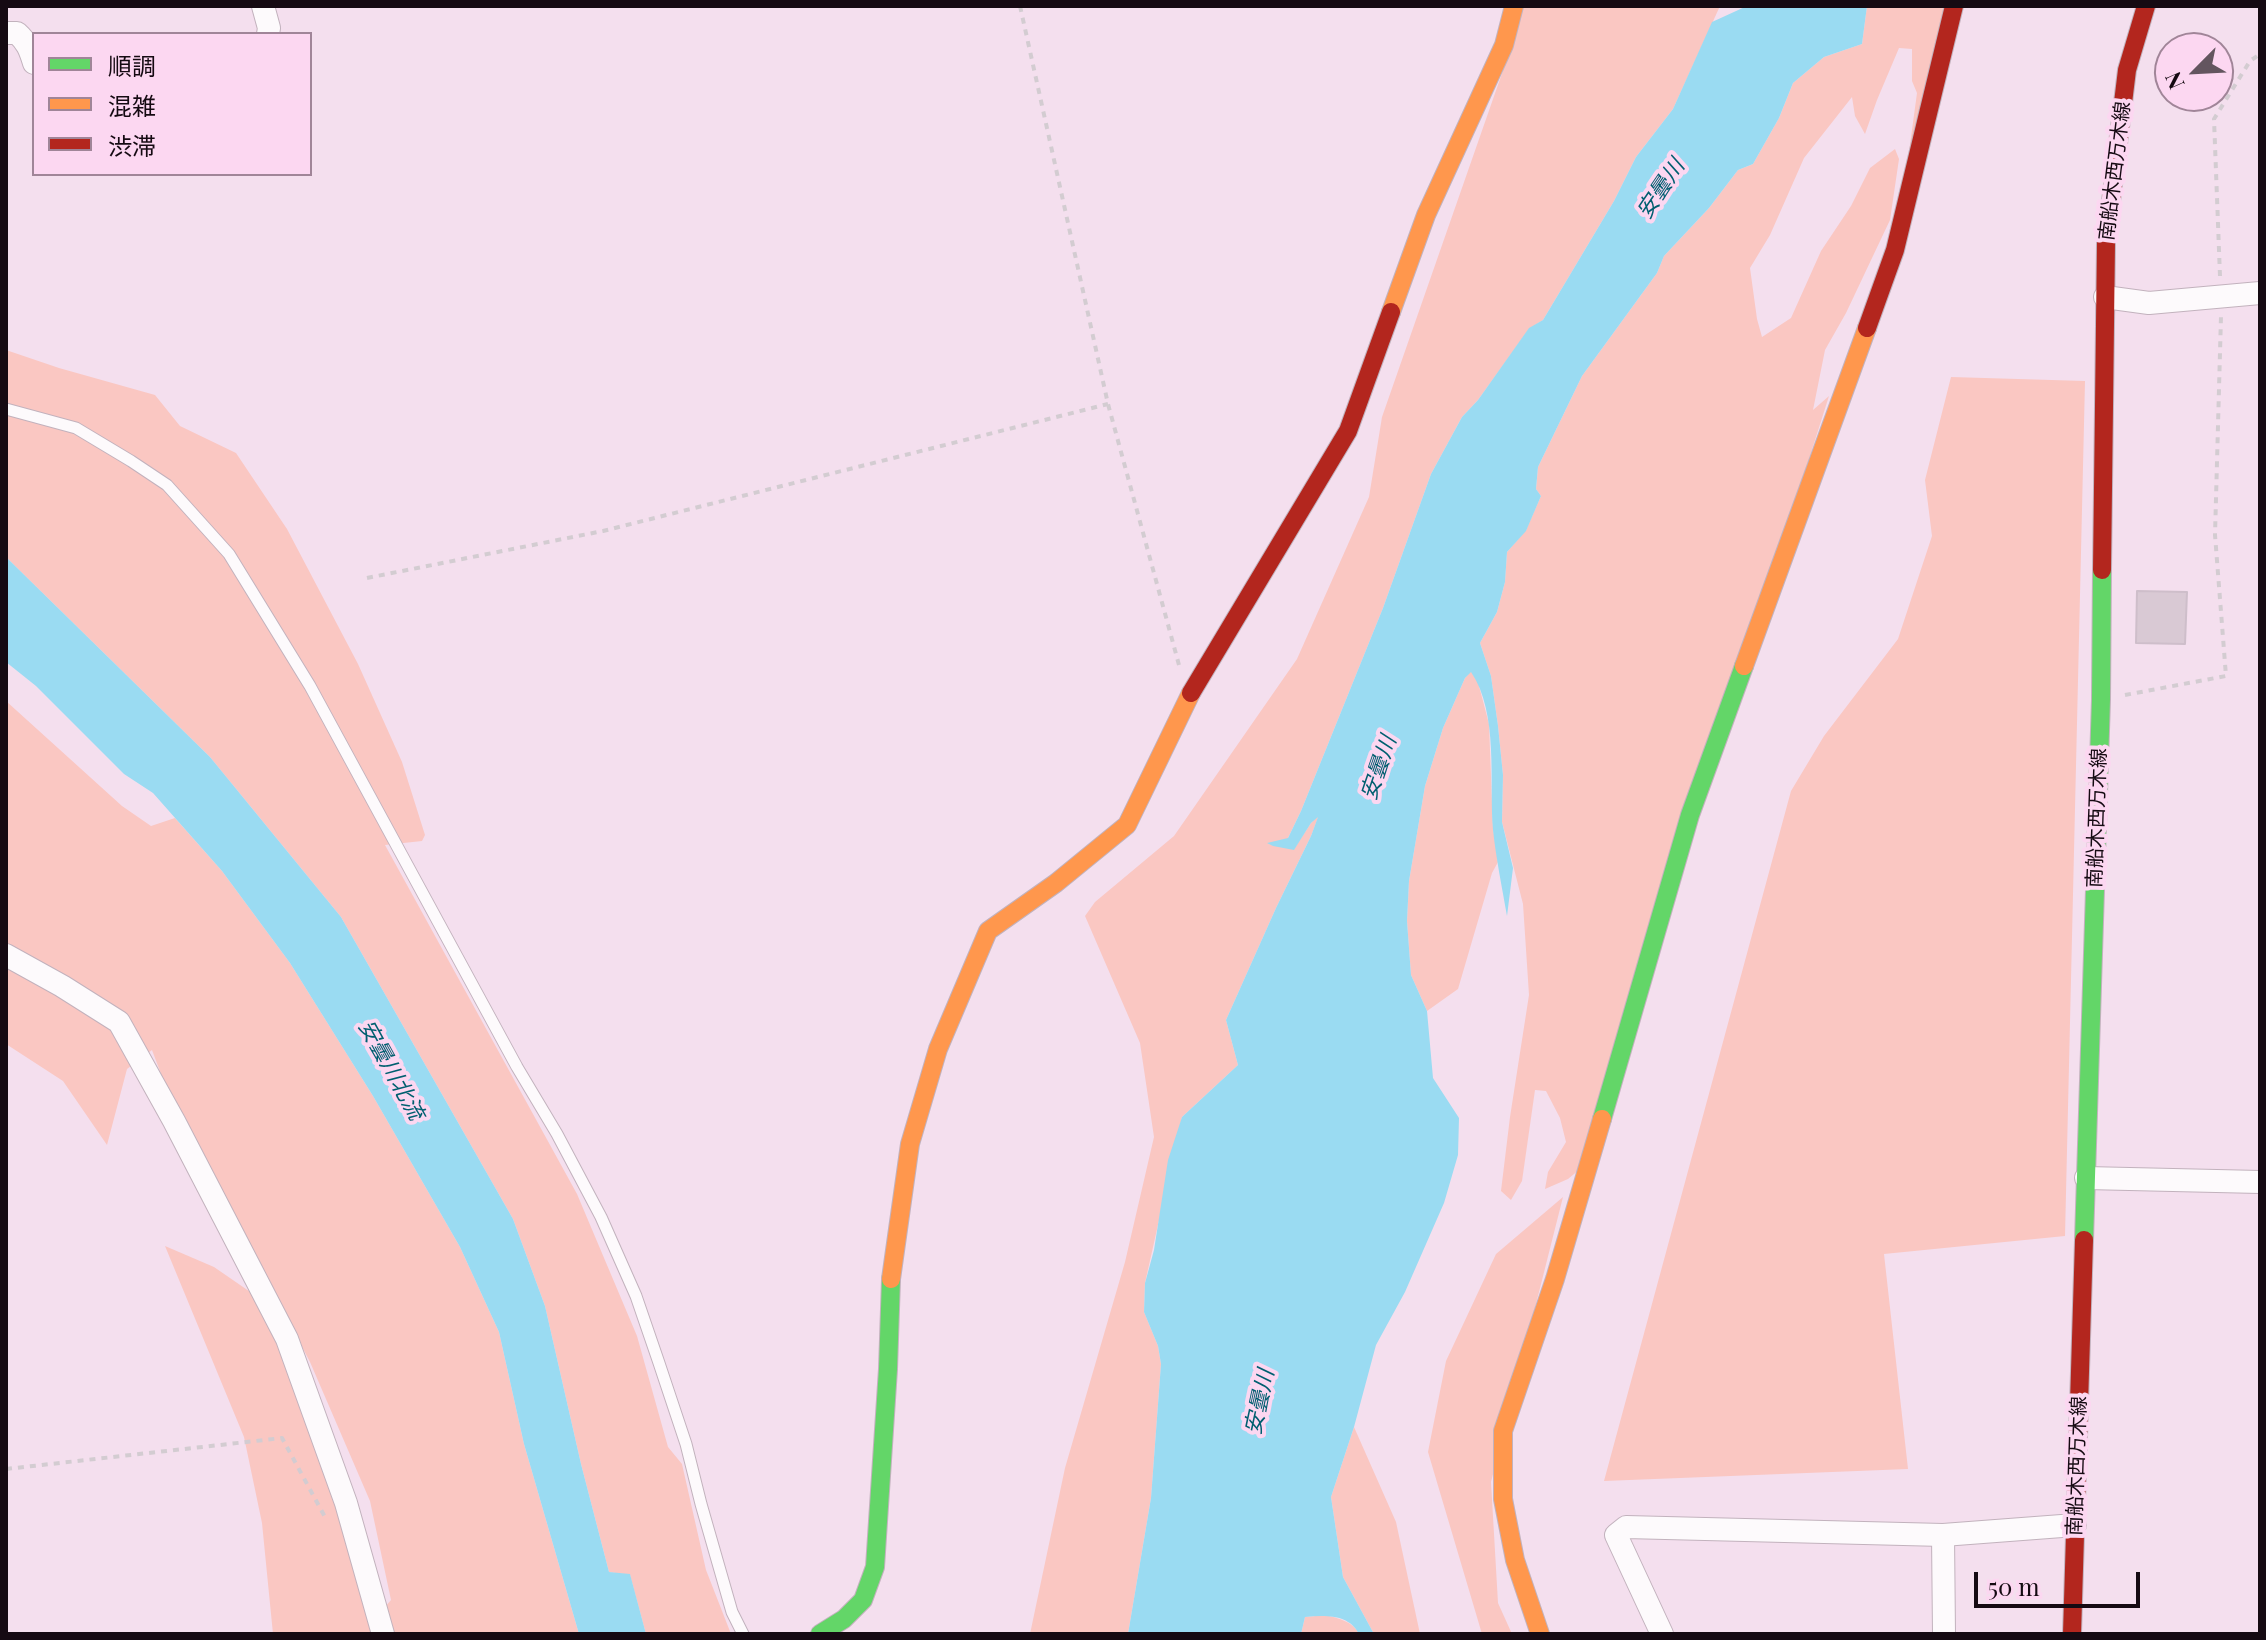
<!DOCTYPE html>
<html>
<head>
<meta charset="utf-8">
<style>
	body { margin:0 }
	#map { position:relative; width:2266px; height:1640px; overflow:hidden; background:#f4dfee; font-family:"Playfair Display","Noto Sans JP",serif }
	canvas { display:block }
	.frame { position:absolute; inset:0; border:8px solid #150a12; pointer-events:none }
	.legend { position:absolute; left:32px; top:32px; width:280px; height:144px; box-sizing:border-box; background:#fcd7f1; border:2px solid #a08598; margin:0; padding:10px 14px; list-style:none; font-size:24px; color:#150a12 }
	.legend li { display:flex; align-items:center; gap:16px; height:40px }
	.legend b { width:40px; border:2px solid #a08598 }
	.north { position:absolute; left:2154px; top:32px; width:80px; height:80px; box-sizing:border-box; background:#fcd7f1; border:2px solid #a08598; border-radius:50%; rotate:246deg; font-size:22px; font-weight:700; line-height:32px; text-align:center; color:#150a12 }
	.north::after { content:''; display:block; margin:auto; width:28px; height:36px; background:#63555f; clip-path:polygon(50% 0,100% 100%,50% 72%,0 100%) }
	.scale { position:absolute; left:1974px; top:1572px; width:166px; height:36px; box-sizing:border-box; border:4px solid #150a12; border-top:0; padding-left:10px; font-size:24px; line-height:28px; white-space:nowrap; color:#150a12; -webkit-text-stroke:6px #fcd7f1; paint-order:stroke }
</style>
</head>
<body>
<div id="map">
<canvas width="2266" height="1640"></canvas>
<div class="frame"></div>
<ul class="legend">
<li><b style="height:10px;background:#63d668"></b>順調</li>
<li><b style="height:10px;background:#ff974d"></b>混雑</li>
<li><b style="height:10px;background:#b3261e"></b>渋滞</li>
</ul>
<div class="north">N</div>
<div class="scale">50 m</div>
</div>
<script>
const ctx = document.querySelector('canvas').getContext('2d');
ctx.lineJoin = 'round';
function fill(path, color) { ctx.fillStyle = color; ctx.fill(path, 'evenodd'); }
function stroke(path, color, width, dash) { ctx.strokeStyle = color; ctx.lineWidth = width; ctx.lineCap = dash ? 'butt' : 'round'; ctx.setLineDash(dash || []); ctx.stroke(path); }
function label(font, color, halo, rows, align = 'center') {
  ctx.font = font + ' "Playfair Display","Noto Sans JP",serif'; ctx.lineWidth = 8; ctx.setLineDash([]); ctx.textBaseline = 'middle'; ctx.strokeStyle = halo; ctx.fillStyle = color; for (const [text, x, y, turn = 0] of rows) {
    ctx.save(); ctx.translate(x, y); ctx.rotate((+turn || 0) * Math.PI / 180); ctx.textAlign = isNaN(turn) ? turn : align; if (halo) ctx.strokeText(text, 0, 0); ctx.fillText(text, 0, 0); ctx.restore();
  }
}
fill(new Path2D(`
	M1521,6H1720L1673,109L1636,157L1614,201L1543,320L1529,329L1478,400L1462,417L1431,474L1383,608L1301,811L1288,838L1294,849L1311,823L1319,815L1311,836L1276,908L1226,1020L1238,1065L1182,1117L1145,1283L1144,1312L1158,1346L1161,1364L1151,1498L1128,1634H1030L1065,1468L1125,1262L1154,1137L1140,1043L1085,916L1095,902L1174,836L1297,659L1369,497L1382,417L1507,59Z
	M1867,6H1950L1909,152L1917,93L1912,81V49L1899,48L1877,100L1865,134L1855,116L1852,97L1804,158L1770,235L1750,268L1757,319L1762,337L1791,318L1821,251L1851,206L1870,168L1895,149L1899,159L1890,220L1846,313L1825,350L1813,410L1829,396L1697,812L1603,1150L1568,1179L1545,1189L1548,1172L1566,1142L1560,1118L1546,1091L1535,1090L1522,1181L1511,1200L1501,1191L1510,1117L1529,995L1523,904L1502,822L1503,775L1498,726L1491,676L1480,643L1497,612L1505,582L1507,552L1526,530L1541,496L1536,489L1538,467L1582,376L1657,273L1664,256L1709,208L1738,170L1753,164L1779,118L1793,83L1824,57L1862,44Z
	M6,350L59,368L155,395L180,426L236,453L287,529L358,664L402,762L425,835L422,841L385,845L577,1194L637,1336L668,1447L682,1464L706,1570L731,1634H646L630,1575L609,1572L581,1464L545,1306L513,1219L341,917L210,757L6,557Z
	M1951,377L2085,381L2065,1236L1884,1254L1908,1469L1604,1481L1791,791L1824,736L1898,639L1932,536L1925,480Z
	M1471,671L1478,682L1489,724L1493,828L1498,862L1492,873L1458,989L1427,1011L1411,975L1407,921L1409,881L1425,786L1443,728L1465,678Z
	M6,701L122,806L151,826L175,818L222,871L290,963L373,1096L460,1247L499,1332L524,1444L579,1634H273L262,1523L244,1437L165,1246L214,1267L259,1298L312,1425L372,1622L391,1600L370,1501L310,1362L164,1082L152,1050L127,1069L107,1145L63,1081L6,1044Z
	M1563,1197L1491,1482L1498,1603L1512,1634H1482L1428,1452L1446,1361L1496,1254Z
	M1354,1427L1396,1522L1420,1634H1374L1343,1577L1331,1497Z
	M1326,1615C1339,1619 1353,1621 1359,1634H1301L1305,1617Z`), '#fac7c2');
fill(new Path2D(`
	M1747,6H1867L1862,44L1824,57L1793,83L1779,118L1753,164L1738,170L1709,208L1664,256L1657,273L1582,376L1538,467L1536,489L1541,496L1526,531L1507,552L1505,582L1497,612L1480,643L1491,676L1498,726L1503,775L1502,822L1513,868L1507,916C1502,887 1496,858 1493,830C1489,782 1499,713 1471,672L1465,678L1443,728L1425,786L1409,881L1407,921L1411,975L1427,1011L1433,1078L1459,1118L1458,1155L1444,1203L1405,1292L1376,1345L1354,1427L1331,1497L1343,1577L1374,1634H1359C1349,1614 1325,1615 1305,1617L1301,1634H1128L1151,1498L1161,1364L1158,1346L1144,1312L1145,1283L1154,1250L1168,1160L1182,1117L1238,1065L1226,1020L1276,908L1311,836L1318,817L1311,823L1294,850L1273,846L1267,843L1288,838L1301,811L1383,608L1431,474L1462,417L1478,400L1529,328L1543,320L1614,201L1636,157L1673,109L1712,22Z
	M6,557L210,757L341,917L513,1219L545,1306L581,1464L609,1572L630,1574L646,1634H579L524,1444L499,1332L460,1247L373,1096L290,963L222,871L153,793L124,774L36,686L6,662Z`), '#9adbf2');
const building = new Path2D(`
	M2137,591L2187,592L2185,644L2136,643Z`);
fill(building, '#d9c9d4');
stroke(building, '#cebeca', 2);
const lane = new Path2D(`
	M6,409L76,428L131,461L167,485L229,554L310,686L517,1067L557,1134L601,1217L636,1296L659,1363L686,1444L701,1504L732,1612L743,1634`);
const street = new Path2D(`
	M263,6L269,28L268,34
	M6,33H17C27,42 30,50 34,63
	M2105,297L2149,303L2260,293
	M6,955L62,986L119,1022L174,1121L287,1339L346,1503L383,1634
	M2086,1178L2260,1182
	M1943,1535L1944,1634
	M1662,1634L1616,1535L1626,1527L1943,1535L2075,1525`);
const fast = new Path2D(`
	M1602,1119L1690,815L1744,666
	M2084,1240L2101,699L2102,570
	M820,1634L844,1619L863,1600L875,1567L888,1369L891,1279`);
const slow = new Path2D(`
	M1391,312L1426,215L1504,45L1514,6
	M1744,666L1867,328
	M891,1279L910,1144L938,1049L988,931L1056,883L1127,825L1191,693
	M1540,1634L1515,1560L1503,1499V1431L1555,1279L1602,1119`);
const jam = new Path2D(`
	M1867,328L1895,250L1954,6
	M2102,570L2106,242L2127,70L2146,6
	M1191,693L1348,431L1391,312
	M2072,1634L2084,1240`);
stroke(lane, '#c2b2bd', 13);
stroke(street, '#c2b2bd', 24);
stroke(fast, '#c2b2bd', 20);
stroke(slow, '#c2b2bd', 20);
stroke(jam, '#c2b2bd', 20);
stroke(new Path2D(`
	M1020,6L1108,404L1179,665
	M2220,276L2214,119L2250,61L2260,54
	M367,578L603,531L1108,404
	M2125,695L2226,676L2215,535L2221,316
	M6,1469L282,1438L325,1517`), '#d3ccd1', 4, [6, 6]);
stroke(lane, '#fdfafc', 11);
stroke(street, '#fdfafc', 22);
stroke(fast, '#63d668', 18);
stroke(slow, '#ff974d', 18);
stroke(jam, '#b3261e', 18);
label('20px', '#150a12', '#fcd7f1', [
	["南船木西万木線",2115,171,-83],
	["南船木西万木線",2097,818,-88],
	["南船木西万木線",2077,1466,-88]
]);
label('italic 22px', '#005f70', '#fcd7f1', [
	["安曇川",1661,189,-56],
	["安曇川",1379,768,-71],
	["安曇川北流",391,1070,61],
	["安曇川",1260,1402,-78]
]);
</script>
</body>
</html>
